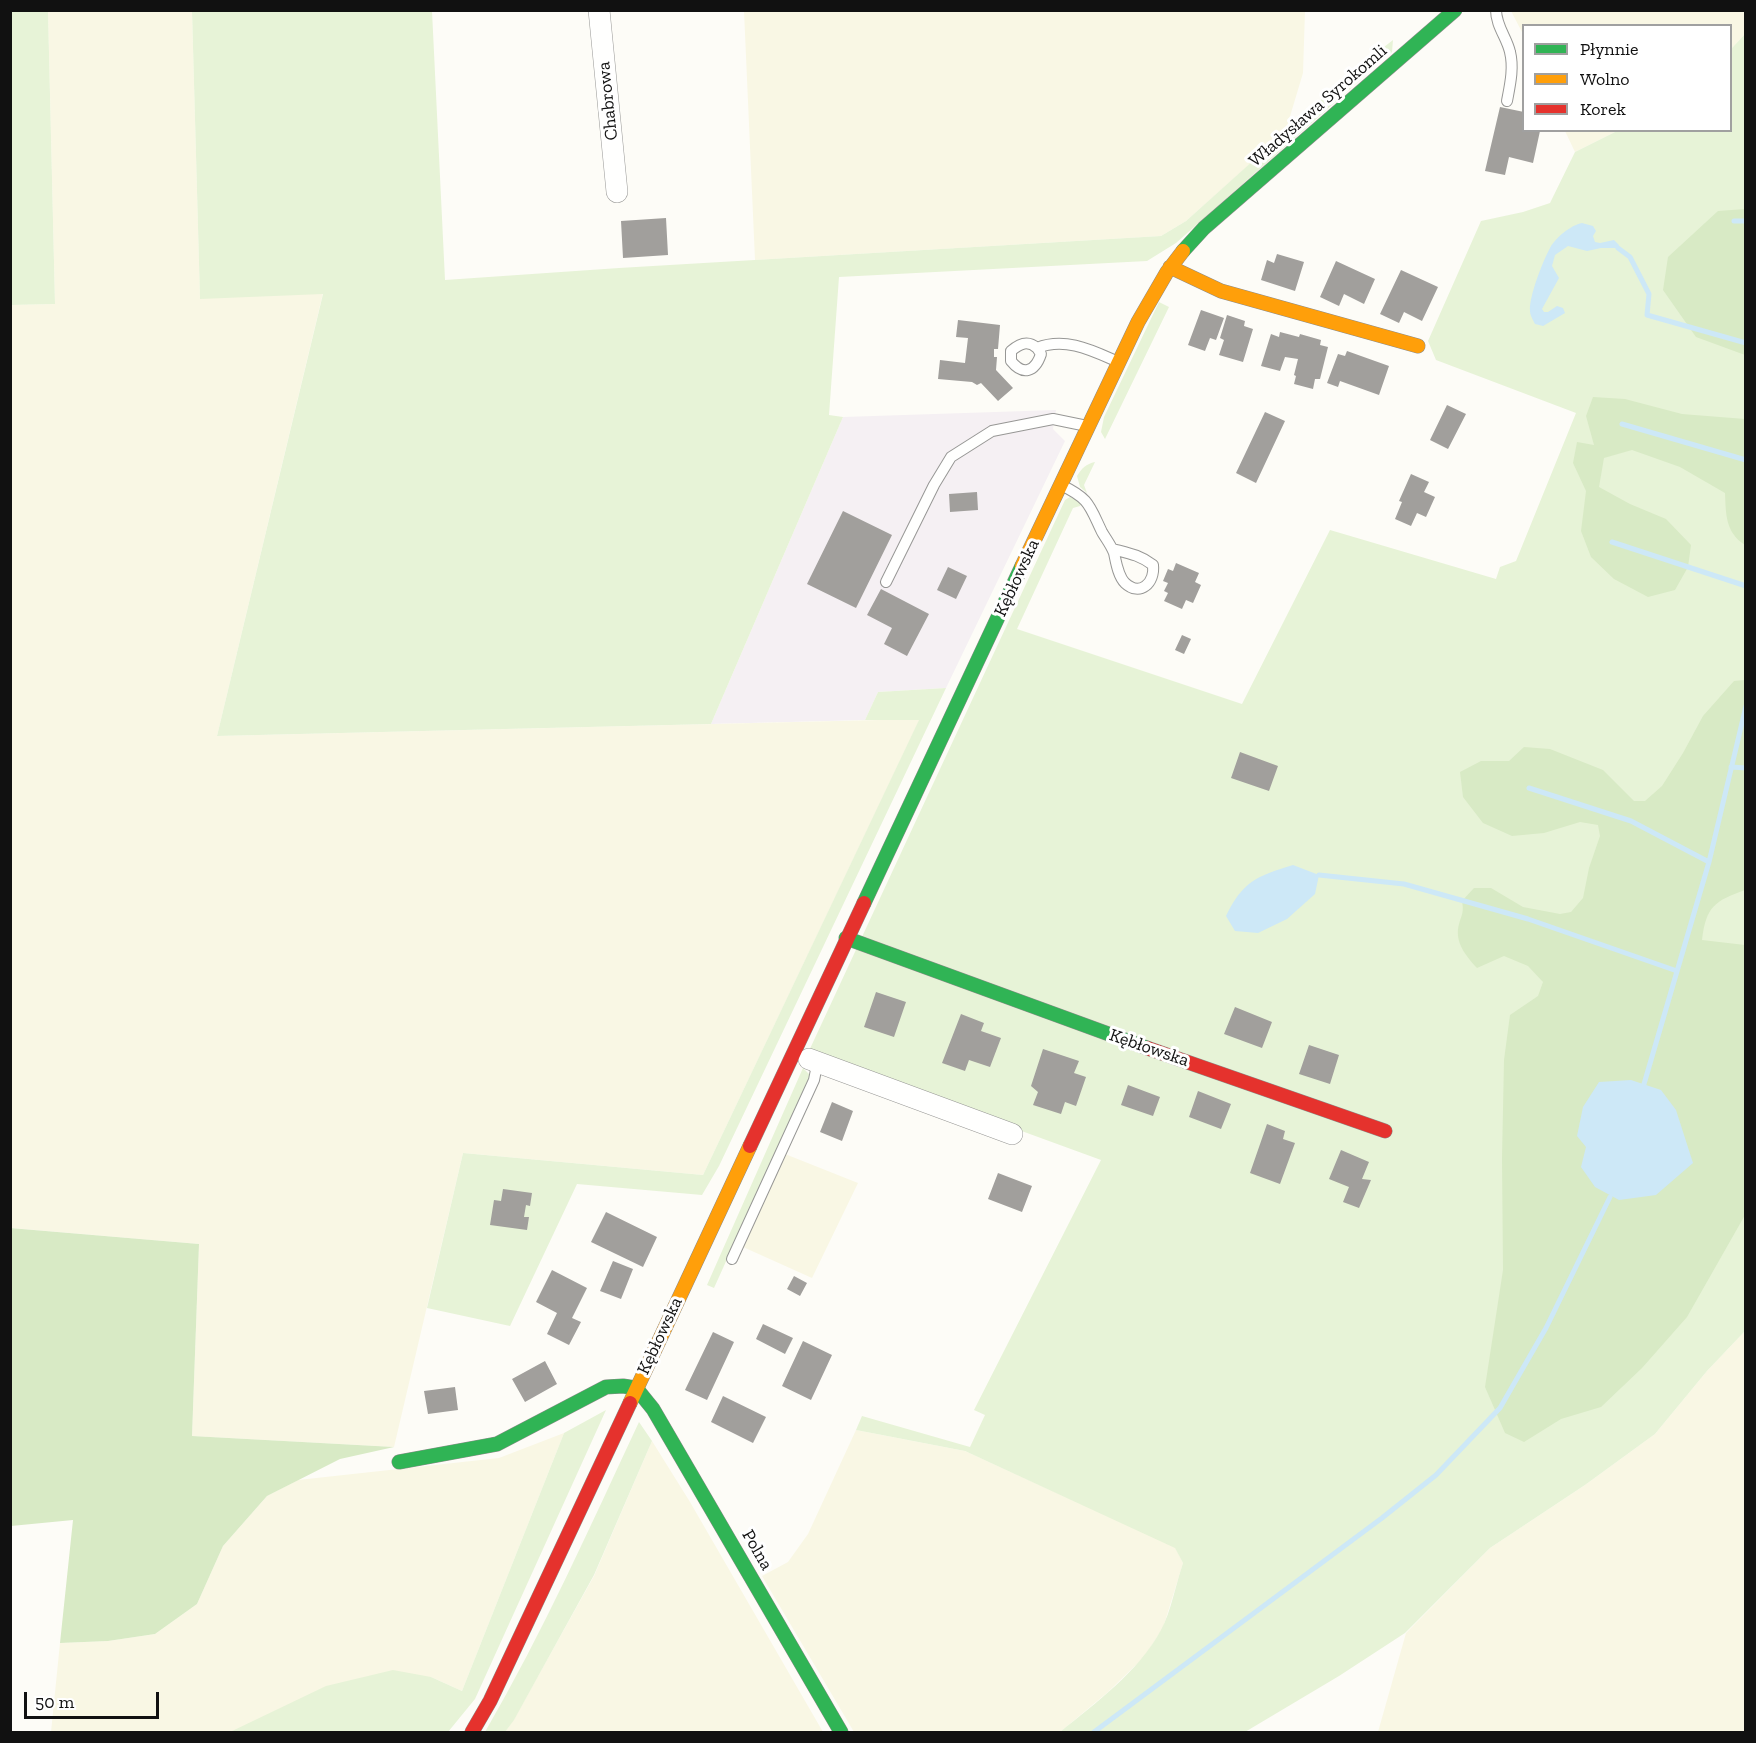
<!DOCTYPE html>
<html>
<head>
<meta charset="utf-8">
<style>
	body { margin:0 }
	#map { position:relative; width:1756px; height:1743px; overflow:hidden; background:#fdfcf7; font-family:"Zilla Slab",serif }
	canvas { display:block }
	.frame { position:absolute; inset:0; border:12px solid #111; pointer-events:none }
	.legend { position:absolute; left:1522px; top:24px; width:210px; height:108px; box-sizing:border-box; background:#fff; border:2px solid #a0a0a0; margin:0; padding:8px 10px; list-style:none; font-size:18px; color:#111 }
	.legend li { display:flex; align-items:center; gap:12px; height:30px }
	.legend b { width:30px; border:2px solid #a0a0a0 }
	.scale { position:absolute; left:24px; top:1692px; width:135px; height:27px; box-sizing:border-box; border:3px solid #111; border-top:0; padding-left:8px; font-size:18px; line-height:21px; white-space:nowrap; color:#111; -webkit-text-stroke:4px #fff; paint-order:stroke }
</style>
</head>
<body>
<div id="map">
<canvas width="1756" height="1743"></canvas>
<div class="frame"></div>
<ul class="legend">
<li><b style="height:8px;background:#30b455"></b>Płynnie</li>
<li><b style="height:8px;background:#ff9f0a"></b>Wolno</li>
<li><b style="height:8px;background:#e5322d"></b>Korek</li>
</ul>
<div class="scale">50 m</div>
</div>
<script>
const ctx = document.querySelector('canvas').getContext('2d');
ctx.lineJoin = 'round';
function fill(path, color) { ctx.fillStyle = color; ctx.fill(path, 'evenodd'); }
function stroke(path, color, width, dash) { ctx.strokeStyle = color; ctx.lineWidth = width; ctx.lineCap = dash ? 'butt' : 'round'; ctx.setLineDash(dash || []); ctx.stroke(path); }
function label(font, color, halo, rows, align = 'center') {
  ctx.font = font + ' "Zilla Slab",serif'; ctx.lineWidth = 6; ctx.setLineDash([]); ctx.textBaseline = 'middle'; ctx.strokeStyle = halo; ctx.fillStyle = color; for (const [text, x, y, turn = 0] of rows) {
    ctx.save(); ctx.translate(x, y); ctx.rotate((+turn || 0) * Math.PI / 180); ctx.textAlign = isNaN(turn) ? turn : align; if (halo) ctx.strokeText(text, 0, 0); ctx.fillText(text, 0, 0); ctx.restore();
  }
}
fill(new Path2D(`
	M1056,410L1053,429L1065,441L946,688L878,692L865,720L711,724L843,417Z`), '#f5f0f3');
fill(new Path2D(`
	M48,11H192L200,298L323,293L217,736L920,719L703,1175L463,1153L394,1447L192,1436L199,1244L11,1228L10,305L55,304Z
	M744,11H1305L1303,73L1285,133L1186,221L1161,236L755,260Z
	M1511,11H1745V34L1731,49L1730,26H1524L1523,34Z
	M1565,131H1617L1575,152Z
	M785,1154L858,1183L812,1278L743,1247Z
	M1745,1331V1732H1378L1406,1633L1490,1548L1585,1485L1655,1434L1707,1371Z
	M856,1430L965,1451L1175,1547L1183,1563L1163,1628L1145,1656L1108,1692L1060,1732H854L762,1576L788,1562L808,1534Z
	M564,1433L462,1691L431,1677L244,1727L230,1732H51L60,1643L108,1641L155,1634L197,1604L223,1546L267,1496L298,1480L499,1458Z
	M652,1441L690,1502L823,1732H505L514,1719L594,1576Z`), '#f9f7e4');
fill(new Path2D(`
	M10,11H48L55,304L11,305Z
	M192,11H432L445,280L619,268L1161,236L1186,221L1353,71L1393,40L1392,52L1176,243L1147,261L839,277L829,415L843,417L711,724L217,736L323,294L200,299Z
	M1745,34V1331L1707,1371L1655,1434L1585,1485L1490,1548L1405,1633L1339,1676L1245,1732H1060C1097,1702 1138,1672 1161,1630C1171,1612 1176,1583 1183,1563L1175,1548L965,1451L856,1430L862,1416L970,1447L985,1415L974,1410L1101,1160L808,1053L1065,500L1070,497L1083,502L1080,506L1073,508L1017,629L1242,704L1330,530L1496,579L1500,567L1516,561L1576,413L1436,360L1428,341L1481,221L1523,212L1550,203L1575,152L1617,131L1730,130L1731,49Z
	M1159,302L1169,307L1105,439L1101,432L1104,417Z
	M1095,462L1084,485L1087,493L1080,487L1077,476C1082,468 1086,464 1095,462Z
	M946,688L719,1166L702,1195L577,1184L510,1326L427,1308L463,1153L703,1175L919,720H865L878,692Z
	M803,1068L810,1075L714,1288L707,1285Z
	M606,1410L475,1699L448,1732H230L326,1686L393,1670L431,1677L462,1691L564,1433Z
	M639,1422L652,1441L594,1575L514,1720L505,1732H485C543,1632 590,1527 639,1422Z`), '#e7f3d7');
fill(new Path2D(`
	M1745,209H1746L1745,355L1696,337L1663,290L1668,257L1718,211Z
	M1593,397L1625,399L1682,414L1745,419V545C1725,532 1726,514 1725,493L1680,467L1632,450L1604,458L1599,487L1630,504L1666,519L1691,545L1688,567L1675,590L1648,597L1614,579L1591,557L1581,531L1586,491L1573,463L1577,442L1594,445L1586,416Z
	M1745,680V890C1715,901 1706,906 1702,940L1745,945V1215L1687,1317L1642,1368L1601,1407L1561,1419L1524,1442L1505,1433L1485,1387L1503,1270L1502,1158L1504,1060L1510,1015L1538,996L1543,982L1528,966L1504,956L1477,968C1466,956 1454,942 1459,924C1462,914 1464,912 1462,901L1474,888H1491L1523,907L1560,914L1571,912L1583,898L1589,868L1600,836L1598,825L1580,822L1544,833L1512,836L1483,823L1463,797L1460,772L1481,761H1509L1524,747L1550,749L1603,770L1634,801H1645L1662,786L1683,753L1703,716L1734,681Z
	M10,1228L199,1244L192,1436L394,1447L340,1459L267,1496L223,1546L197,1604L155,1634L108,1641L60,1643L73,1520L11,1526Z`), '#d8eac5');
fill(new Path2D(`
	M1582,223L1593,226L1596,231L1593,236L1595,242L1600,243L1614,240L1619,245L1618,248H1601L1587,251L1568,246L1555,255L1552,266L1559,278L1542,309L1544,312H1548L1557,306L1563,308L1565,313L1543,326L1535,324C1533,320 1530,315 1530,311C1529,296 1543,261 1550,248C1555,238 1571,225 1582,223Z
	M1293,865L1319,875L1315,894L1287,919L1258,933L1235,931L1226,916C1243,881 1257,876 1293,865Z
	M1631,1080L1661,1090L1676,1110L1693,1163L1656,1195L1619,1200L1595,1187L1581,1167L1586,1147L1577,1136L1583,1107L1599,1082Z`), '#cde8f7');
stroke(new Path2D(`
	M1734,221H1746
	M1618,248L1630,257L1649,294L1647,315L1746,343
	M1622,424L1746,460
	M1612,542L1746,586
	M1731,767L1746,768
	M1529,788L1631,821L1709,862
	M1319,875L1404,884L1528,919L1677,971
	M1644,1084L1709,862L1746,706
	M1094,1732L1382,1518L1436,1475L1500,1408L1546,1328L1610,1197`), '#cde8f7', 5);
fill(new Path2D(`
	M1500,107L1524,112V130L1540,131L1533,163L1509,157L1505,175L1485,171Z
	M666,218L668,255L623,258L621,221Z
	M1277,254L1304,262L1295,291L1261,280L1267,260L1274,263Z
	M1336,261L1375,279L1364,304L1344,294L1339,306L1320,297Z
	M1401,270L1438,287L1422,321L1404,312L1399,323L1380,314Z
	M1201,310L1224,318L1216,340L1210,338L1205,351L1188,345Z
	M1227,315L1245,321L1244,326L1253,329L1243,362L1219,355L1224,340L1220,338Z
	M958,320L1000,325L998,349H994V357H997L996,370L1013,388L998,401L981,383L977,385L972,382L938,379L940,360L965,363L968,338L956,337Z
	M1280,332L1299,337L1300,334L1321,340L1320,345L1328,347L1320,379H1315L1313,389L1294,384L1296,376L1294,375L1298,359L1285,357L1280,371L1261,366L1271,334L1279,337Z
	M1347,351L1389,366L1379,395L1340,381L1338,387L1327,383L1338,354L1345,356Z
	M1447,405L1466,414L1448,449L1430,440Z
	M1265,412L1285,421L1256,483L1236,473Z
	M1411,474L1429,482L1424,492L1435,497L1426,517L1417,513L1411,526L1395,519L1402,502L1399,501Z
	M977,492L978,510L950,512L949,494Z
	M843,511L892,535L856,608L807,584Z
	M1176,563L1199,573L1195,582L1201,585L1193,603L1186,600L1182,609L1164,601L1168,593L1164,591L1168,583L1163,581L1168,569L1173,571Z
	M948,567L967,576L956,599L937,590Z
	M881,589L929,614L907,656L884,644L892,628L867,615Z
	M1182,635L1191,639L1184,654L1175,650Z
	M1240,752L1278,766L1269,791L1231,778Z
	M876,992L906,1002L894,1037L864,1027Z
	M1235,1007L1272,1022L1262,1048L1224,1034Z
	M961,1014L984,1023L981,1031L1001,1038L990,1067L969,1060L965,1071L942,1063Z
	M1309,1045L1339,1055L1330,1084L1299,1074Z
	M1043,1049L1079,1061L1074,1073L1086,1077L1076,1106L1065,1102L1061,1114L1033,1105L1038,1092L1031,1086Z
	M1128,1085L1160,1097L1153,1116L1121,1105Z
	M1198,1091L1231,1104L1221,1129L1189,1117Z
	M832,1102L853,1111L842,1141L820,1132Z
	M1267,1124L1285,1131L1283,1139L1295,1143L1280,1184L1250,1173Z
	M1341,1150L1369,1162L1362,1179L1371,1180L1359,1208L1343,1202L1349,1187L1329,1179Z
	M998,1173L1032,1186L1022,1212L988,1199Z
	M503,1189L532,1193L530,1206L526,1205L524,1217H529L527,1230L490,1225L494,1200L501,1201Z
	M606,1212L657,1237L643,1267L591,1242Z
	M613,1261L633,1269L621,1299L600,1291Z
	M552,1270L587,1288L572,1318L581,1322L569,1345L547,1334L557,1313L536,1302Z
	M794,1276L807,1283L800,1296L787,1289Z
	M763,1324L793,1338L785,1354L756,1339Z
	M713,1332L734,1342L707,1400L685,1390Z
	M803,1341L832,1355L811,1400L782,1386Z
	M545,1361L557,1384L525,1402L512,1379Z
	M455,1387L458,1410L428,1414L424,1391Z
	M723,1396L766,1417L753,1443L711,1422Z`), '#a19f9c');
const lane = new Path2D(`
	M1496,10C1496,26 1507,38 1510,52C1514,68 1510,85 1507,101
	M1037,348L1041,354C1035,372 1023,376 1011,361V351C1020,343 1028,340 1037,348C1065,337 1091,350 1116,361
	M1061,485C1090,499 1089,505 1102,532C1106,539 1111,545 1114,553C1116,562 1118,576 1125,583C1140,597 1155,583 1153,565C1140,555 1128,553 1113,549
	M886,582L934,485L951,457L992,431L1053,419L1087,426
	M732,1259L814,1080L816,1070L811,1062`);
const street = new Path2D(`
	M599,10L617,192
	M809,1059L1012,1134`);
const fast = new Path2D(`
	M1183,251L1204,228L1455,10
	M864,903L1022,566
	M846,938L1147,1048
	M399,1462L497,1444L606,1387L623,1386L636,1388L653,1409L841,1732`);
const slow = new Path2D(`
	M1170,267L1221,291L1418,346
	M1022,566L1138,322L1167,272L1183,251
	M630,1403L750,1146`);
const jam = new Path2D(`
	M1147,1048L1385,1131
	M750,1146L864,903
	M472,1732L490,1701L630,1403`);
stroke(lane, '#979795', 12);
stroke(street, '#979795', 22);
stroke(fast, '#8e8d8b', 15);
stroke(slow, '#8e8d8b', 15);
stroke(jam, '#8e8d8b', 15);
stroke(lane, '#fffffe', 10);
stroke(street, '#fffffe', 21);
stroke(fast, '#30b455', 14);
stroke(slow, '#ff9f0a', 14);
stroke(jam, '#e5322d', 14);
label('18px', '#111', '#fff', [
	["Chabrowa",608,101,-96],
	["Władysława Syrokomli",1318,106,-41],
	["Kębłowska",1017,578,-65],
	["Kębłowska",1149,1048,19],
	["Kębłowska",660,1336,-65],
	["Polna",757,1550,60]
]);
</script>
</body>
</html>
